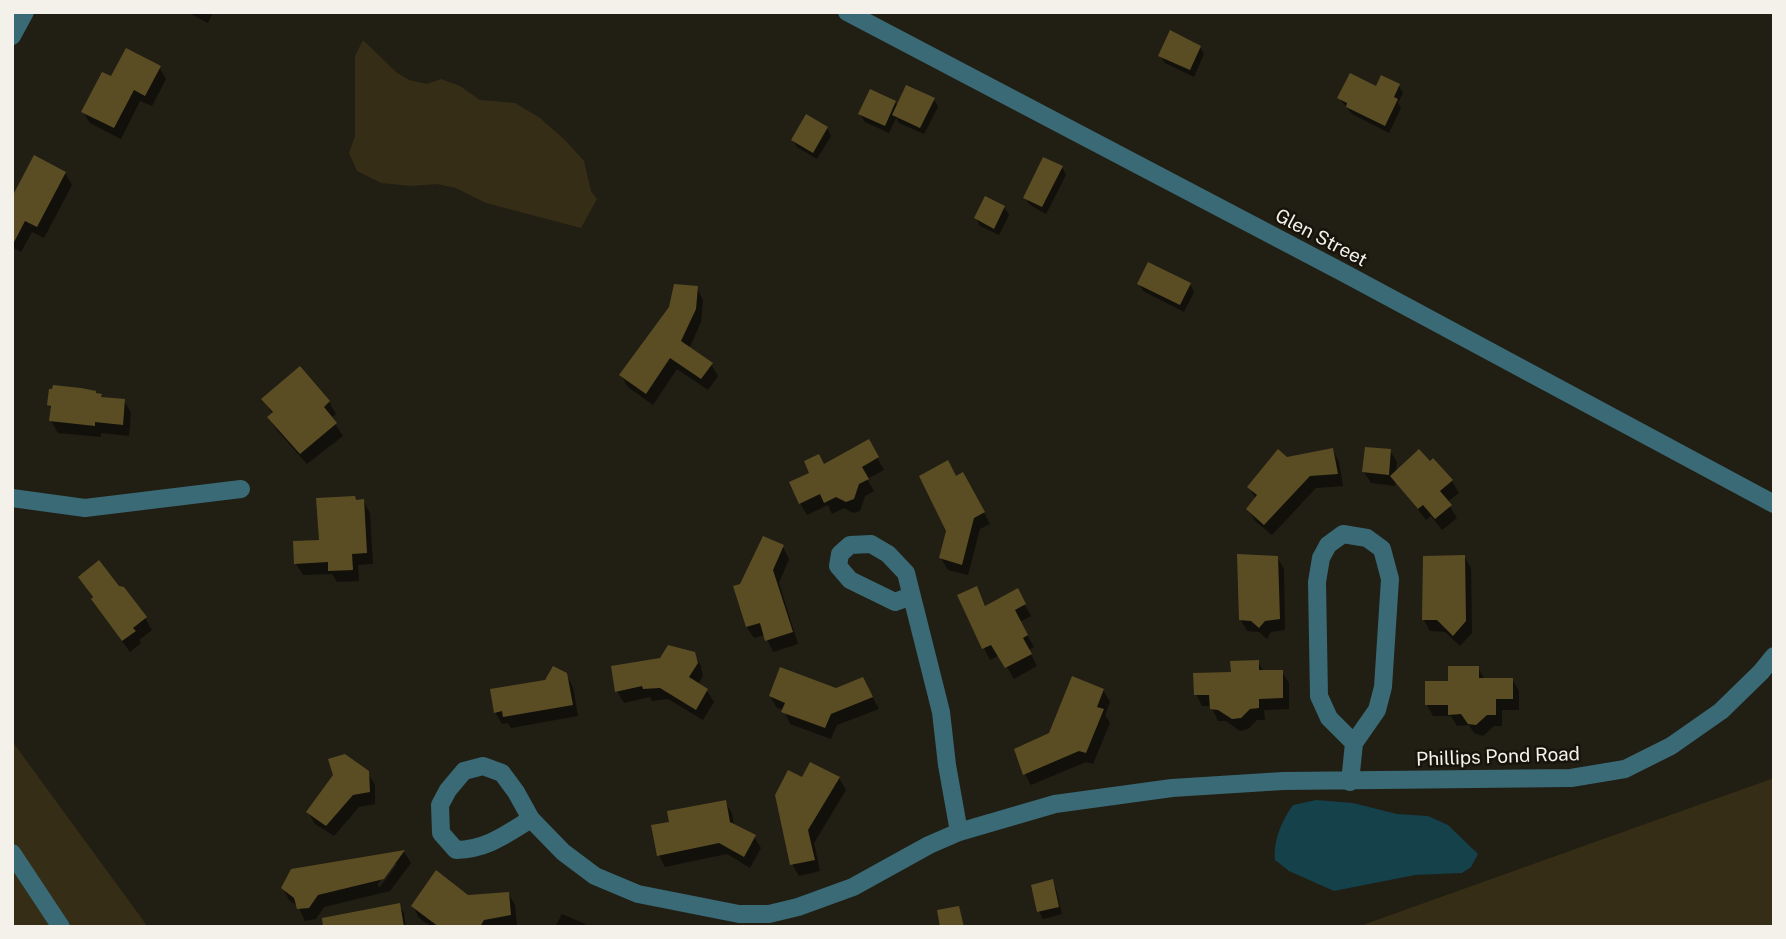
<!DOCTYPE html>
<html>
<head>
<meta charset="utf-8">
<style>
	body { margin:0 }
	#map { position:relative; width:1786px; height:939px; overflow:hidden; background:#211e14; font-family:"Public Sans",sans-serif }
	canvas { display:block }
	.frame { position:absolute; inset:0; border:14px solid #f3f1ea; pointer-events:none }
</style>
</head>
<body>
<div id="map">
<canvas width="1786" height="939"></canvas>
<div class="frame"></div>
</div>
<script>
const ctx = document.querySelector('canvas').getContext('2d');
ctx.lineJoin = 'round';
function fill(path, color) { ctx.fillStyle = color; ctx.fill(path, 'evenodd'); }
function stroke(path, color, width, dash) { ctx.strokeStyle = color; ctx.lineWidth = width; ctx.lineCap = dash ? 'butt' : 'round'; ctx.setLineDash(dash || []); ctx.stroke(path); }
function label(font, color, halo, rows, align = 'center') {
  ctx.font = font + ' "Public Sans",sans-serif'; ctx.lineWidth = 5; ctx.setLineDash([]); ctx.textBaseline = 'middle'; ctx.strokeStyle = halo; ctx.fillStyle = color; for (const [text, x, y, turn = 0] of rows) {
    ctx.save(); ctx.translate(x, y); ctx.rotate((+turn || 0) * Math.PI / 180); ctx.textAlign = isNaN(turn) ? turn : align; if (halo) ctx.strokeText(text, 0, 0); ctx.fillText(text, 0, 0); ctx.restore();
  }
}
fill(new Path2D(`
	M363,40L396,72L409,80L427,84L441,79L460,86L480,100L515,103L540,118L565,140L584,161L591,191L597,199L581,228L486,203L456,188L437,184L411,186L381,183L357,171L349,153L355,136V56Z
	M12,741L148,927H12Z
	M1774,778V927H1357Z`), '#352d15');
fill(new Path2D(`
	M1316,800L1353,803L1397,814L1428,816L1448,825L1478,854L1471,867L1462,873L1415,875L1334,891L1289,871L1275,860C1273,841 1282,820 1293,805Z`), '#14414a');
fill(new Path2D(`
	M187,12H213L208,23Z
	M1200,47L1204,54L1194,77L1165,63L1160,56Z
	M159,67L166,79L152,106L140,101L121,139L90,123L83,112L112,79Z
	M1399,86L1403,93L1398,103L1401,108L1389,133L1352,114L1339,98L1377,88Z
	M934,99L938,107L924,134L899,123L896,118L889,133L865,122L860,114L895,102L898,107Z
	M827,128L831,136L817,159L797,147L793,140Z
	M1062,167L1066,175L1046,214L1030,205L1025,198Z
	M65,173L72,185L44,238L32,232L21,252L12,247V198Z
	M1004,207L1009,215L999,235L980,226L976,218Z
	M1139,284H1190L1194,292L1184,312L1143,291Z
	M697,288L703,300L701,322L689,349L711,364L718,376L708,390L677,369L653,405L628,387L621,375Z
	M299,369L329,402L336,414L331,418L343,436L307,464L276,429L269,417L273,414L263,399Z
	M101,396L102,399L124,401L131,413L129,436L101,433V437L58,433L51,421L52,411L49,405Z
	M868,442L884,470L867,479L874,491L865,496L860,511L853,513L844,508L832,514L828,505L807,515L800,503L824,466Z
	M1333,450L1339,462L1343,486L1316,488L1272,535L1255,521L1248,509L1256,499L1249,487L1287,459Z
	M1390,451L1397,462L1396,473L1433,461L1452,481L1459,493L1447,502L1457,518L1442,530L1431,516L1426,520L1396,481L1395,486L1371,483L1364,472Z
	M963,474L990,524L980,529L968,575L948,570L941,558L956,478Z
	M356,501H363L370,513L373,564L358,565L359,581L337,582L332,574L303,575L296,564L320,541Z
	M783,547L789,559L779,583L798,644L773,652L765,635L754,638L747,627L736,587L741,585Z
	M1464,556L1471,568L1472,633L1460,646L1445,632L1430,631L1424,620Z
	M1277,557L1284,569L1285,630L1271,632L1267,639L1259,632L1247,631L1240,619Z
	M80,577L145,618L152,630L139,640L141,643L130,652L100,611Z
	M1017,591L1031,616L1020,622L1034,647L1029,650L1037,666L1014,679L1000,655L990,660L959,596L983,600L986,607Z
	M694,654L701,666L703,676L698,685L707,691L714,702L703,720L668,699L652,701L650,697L624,703L617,691Z
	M1258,662L1264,672H1282L1289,683V709L1264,710L1265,720H1257L1248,729L1240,731L1226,721H1218L1211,706H1202L1196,694Z
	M1478,667L1485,680L1512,679L1519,691V710H1502V726H1494L1483,736L1474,733L1469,725L1457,726L1451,716H1433L1427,705L1450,683Z
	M566,675L573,687L578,716L511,728L508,723L502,724L495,712L546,682Z
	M836,690L869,691L879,709L837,725L831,739L790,724L784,710L777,708L770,696Z
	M1103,690L1110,702L1105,715L1110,723L1093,764L1086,762L1031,785L1025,774L1050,735Z
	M367,772L375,785V804L359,807L334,836L315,824L308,812Z
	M839,778L846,790L814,843L820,871L799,876L792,864L803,780Z
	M725,802L732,813L734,826L754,837L761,848L750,868L727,854L665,867L659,855Z
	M404,852L411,863L390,891L324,907L316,919L305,921L298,906L289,900L283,888L292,871ZM393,864H397L380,887L377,885Z
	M1052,881L1056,889L1062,914L1043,919L1039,911Z
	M508,893L515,905L517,927H432L419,918L413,906Z
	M399,905L404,913L406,927H342Z
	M562,914L585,924L587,927H555Z`), '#0007');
fill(new Path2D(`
	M1170,30L1201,46L1190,70L1158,56Z
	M126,48L161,66L145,96L134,90L114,128L81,112L102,72L111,76Z
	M1350,73L1376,86L1381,75L1400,84L1394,97L1398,99L1385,126L1346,107L1347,103L1337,98Z
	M906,85L935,98L920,128L892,115Z
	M870,89L896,101L885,126L858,114Z
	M806,114L828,127L813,153L791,140Z
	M34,155L66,172L37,227L25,221L12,246V197Z
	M1043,157L1063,166L1042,207L1023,198Z
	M985,196L1005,206L994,229L974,218Z
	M1148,262L1191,283L1180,305L1137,284Z
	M674,284L698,286L696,309L681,341L713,363L701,379L670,358L646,394L619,375L669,307Z
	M300,366L330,401L324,407L337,423L300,454L267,417L273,412L261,399Z
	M53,385L81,388L96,391V393L102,394L101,397L125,399L123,425L95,422V426L49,421L51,406L47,405L49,389H52Z
	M869,439L879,457L862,467L869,479L859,484L854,499L846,502L836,497L824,503L820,494L799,504L789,482L809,473L804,461L819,454L824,464Z
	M1365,447L1391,449L1389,475L1362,472Z
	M1333,448L1338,474L1310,476L1264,525L1246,509L1257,495L1247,487L1278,449L1287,457Z
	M1419,449L1430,461L1433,458L1453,480L1440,491L1452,505L1435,519L1423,505L1418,509L1390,476Z
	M948,460L956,476L963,472L985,512L974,518L962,565L939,558L946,531L919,476Z
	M355,496L356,500L364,499L367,553L352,554L353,570L328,571V562L294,564L293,541L319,540L316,498Z
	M763,536L784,545L773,570L793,632L765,641L760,623L746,627L733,586L740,584Z
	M1237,554L1278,556L1280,619L1265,621L1259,628L1251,621L1239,620Z
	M1465,555L1466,621L1453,636L1437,620H1422L1423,556Z
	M99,560L119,586L124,587L147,617L133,628L136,631L122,641L91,599L93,597L78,577Z
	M977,586L985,606L1018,588L1026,604L1015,610L1028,635L1023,638L1032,654L1005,668L991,645L982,649L957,595Z
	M668,645L695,652L698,663L689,677L708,689L696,710L660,688L643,689L642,686L615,692L611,666L660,658Z
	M1259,660V670H1283V698L1259,699V708L1250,709L1241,718L1232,719L1218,710L1210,709L1209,695H1194L1193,673L1231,672L1230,661Z
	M553,666L567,673L573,705L503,717L502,711L494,713L490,689L545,680Z
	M1448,666H1479V678H1513V699H1496V715H1487L1476,725L1468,724L1461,714L1448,715V705H1425V681H1448Z
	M780,667L836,688L863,677L873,697L831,714L825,728L781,712L785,703L769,696Z
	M1072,676L1104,689L1097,707L1104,709L1086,753L1079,751L1023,775L1014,749L1049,733Z
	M345,754L369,771L370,792L353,795L326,826L306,812L333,775L328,759Z
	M810,762L840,777L808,830L815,860L790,865L775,795L788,770L802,777Z
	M726,800L730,822L756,835L744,857L719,843L657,856L651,825L669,822L667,811Z
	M405,850L384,879L318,895L309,908L297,909L294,898L281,888L291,869Z
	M436,870L468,895L509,892L511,915L484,920L480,927H439L411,906Z
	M1053,879L1059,907L1037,912L1031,885Z
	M400,903L404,927H323L322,918Z
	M959,906L964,927H940L937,910Z`), '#5b4d23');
stroke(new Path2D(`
	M847,12L1344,273L1774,504
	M12,36L25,12
	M12,498L85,508L241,489
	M911,596L895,602L850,580L838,566L840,554L850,545L871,544L888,554L906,573L941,712L947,765L959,832
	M1350,782L1354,743L1377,710L1383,687L1390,579L1382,549L1367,538L1343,534L1328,545L1321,558L1317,582L1319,696L1329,718L1354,743
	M531,819C505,835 487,849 456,850L441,833L440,805L448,790L464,771L483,766L502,773L516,792L531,819L563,852L595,876L638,894L739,914H769L798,907L853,887L929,845L959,832L1055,804L1172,788L1283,781L1571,778L1625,769L1671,746L1721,711L1761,672L1774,656
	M12,853L61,927`), '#3a6a75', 18);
label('19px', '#f3f1ea', '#17140b', [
	["Glen Street",1321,238,28],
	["Phillips Pond Road",1498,757,-2]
]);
</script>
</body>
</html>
